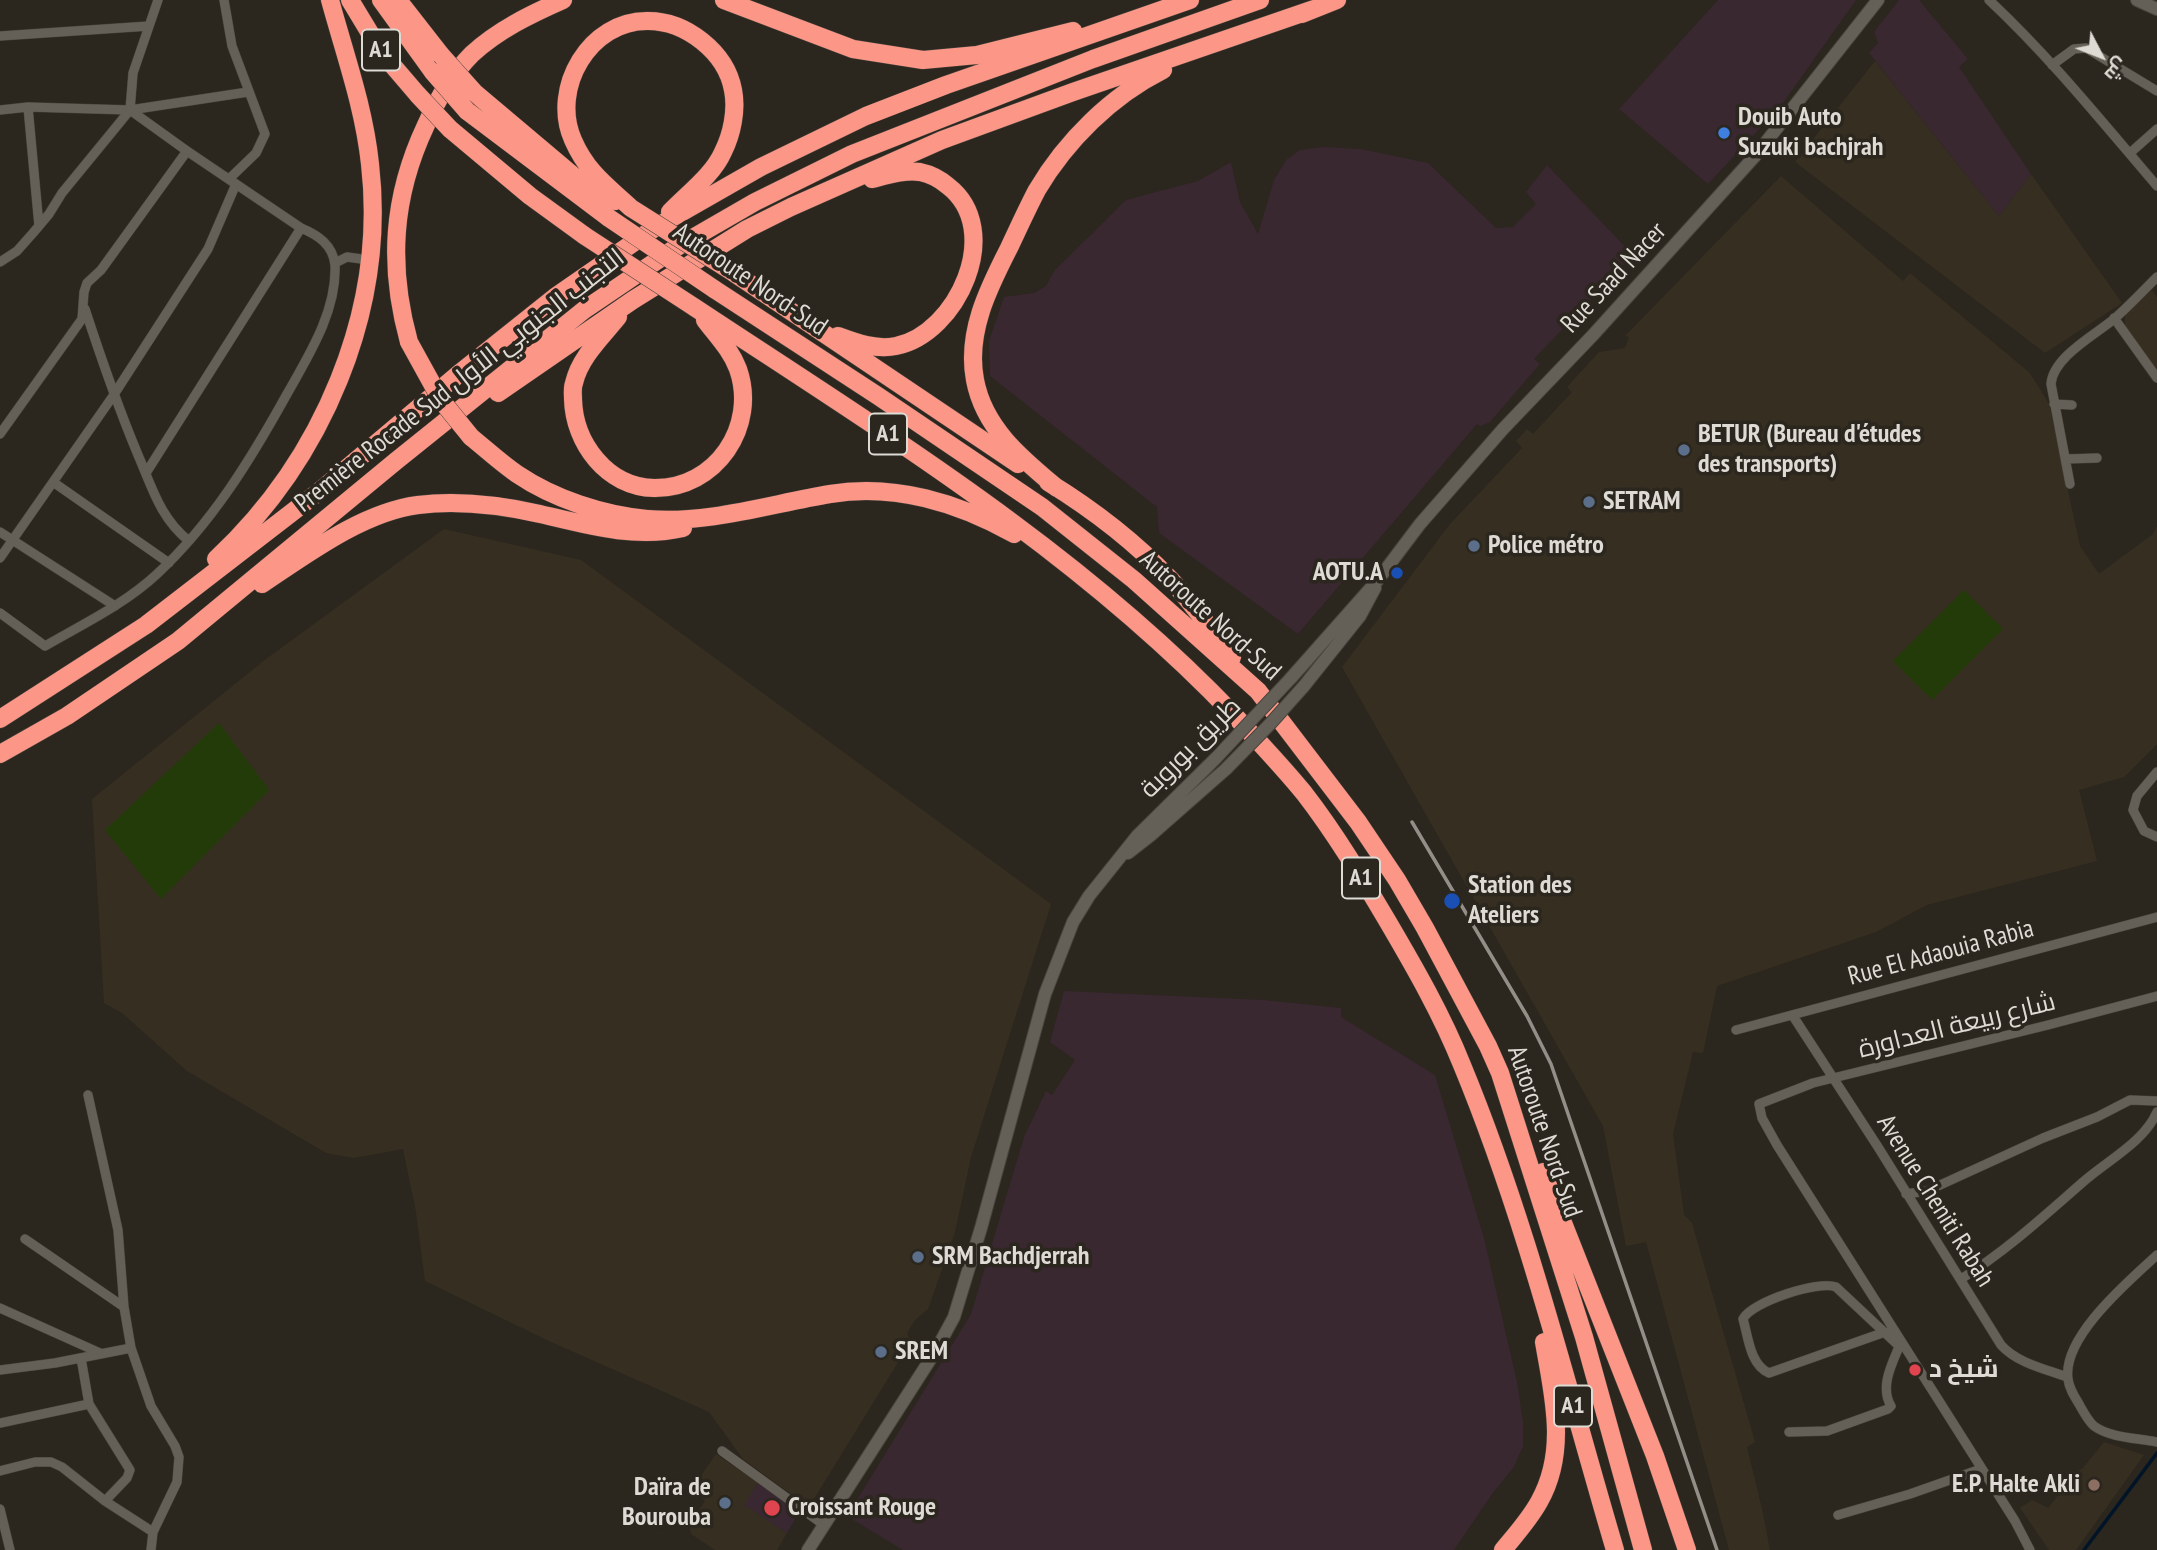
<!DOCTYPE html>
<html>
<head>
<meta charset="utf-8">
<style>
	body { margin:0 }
	#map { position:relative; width:2157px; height:1550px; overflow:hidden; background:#2b261e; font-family:"PT Sans Narrow",Cairo,sans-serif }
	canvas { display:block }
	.north { position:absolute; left:2066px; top:21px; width:70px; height:70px; -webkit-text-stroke:5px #2b261e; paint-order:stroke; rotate:132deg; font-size:19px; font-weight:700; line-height:28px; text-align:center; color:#dedbd5 }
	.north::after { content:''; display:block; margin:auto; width:24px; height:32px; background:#dedbd5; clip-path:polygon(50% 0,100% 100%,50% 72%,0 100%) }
</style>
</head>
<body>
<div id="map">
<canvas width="2157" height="1550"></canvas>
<div class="north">ش</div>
</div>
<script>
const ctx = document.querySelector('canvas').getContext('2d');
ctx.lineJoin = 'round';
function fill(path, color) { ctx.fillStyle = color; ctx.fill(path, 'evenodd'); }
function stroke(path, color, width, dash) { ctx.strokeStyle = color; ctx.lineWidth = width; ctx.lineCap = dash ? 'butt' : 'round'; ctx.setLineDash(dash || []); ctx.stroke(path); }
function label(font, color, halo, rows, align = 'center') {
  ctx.font = font + ' "PT Sans Narrow",Cairo,sans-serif'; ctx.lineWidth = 7; ctx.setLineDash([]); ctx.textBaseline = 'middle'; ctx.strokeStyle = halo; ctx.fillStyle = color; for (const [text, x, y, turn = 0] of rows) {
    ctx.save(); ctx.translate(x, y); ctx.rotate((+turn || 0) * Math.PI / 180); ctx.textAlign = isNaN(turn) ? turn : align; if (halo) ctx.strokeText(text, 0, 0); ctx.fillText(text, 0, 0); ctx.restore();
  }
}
fill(new Path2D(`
	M1875,61L1999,216L2031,174L2122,303L2045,353L1795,162Z
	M1781,176L1903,281L1910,273L2030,373L2049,404L2080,546L2099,574L2153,534L2157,526V744L2124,777L2079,790L2097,861L1927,905L1876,932L1717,986L1703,1053L1693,1052L1673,1134L1684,1215L1692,1223L1755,1442L1747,1447L1762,1509L1770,1550H1729L1646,1242L1626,1246L1603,1126L1342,667L1450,524L1522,448L1516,441L1527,429L1533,434L1572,392L1567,387L1599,352L1625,348L1629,337L1625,336Z
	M2152,290L2157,297V376L2125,331V315Z
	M444,529L581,560L1051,904L971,1157L955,1232L928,1309L915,1320L910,1328L907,1334L910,1339L905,1351L809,1507L743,1459L709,1412L549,1341L425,1281L416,1212L403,1149L354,1158L326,1153L187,1071L122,1013L104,1003L92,799L266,659Z
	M2104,1442L2144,1455L2076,1550H2049L2020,1508L2032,1500L2048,1508L2078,1470L2082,1469Z
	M716,1454L758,1483L745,1505L787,1533L777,1550H715L691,1534L689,1525L705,1501L691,1490Z`), '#362f21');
fill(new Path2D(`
	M1718,0H1856L1781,106L1708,184L1619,109Z
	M1899,0H1919L1968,59L1959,67L2031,174L1999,216L1869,53L1878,43L1874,32Z
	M1324,147L1361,149L1428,163L1496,228L1513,227L1536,204L1526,192L1547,165L1633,255L1534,359L1540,364L1490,422L1481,426L1477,424L1298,634L1159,533L1157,507L990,376L989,341L1004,297L1034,293L1046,286L1054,271L1126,200L1198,181L1231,162L1240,202L1258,234L1274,180L1287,159L1300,150Z
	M1064,991L1264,1000L1341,1008V1017L1435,1075L1484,1238L1517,1382L1523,1422V1446L1514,1467L1492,1494L1454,1550H903L847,1516L971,1314L1024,1137L1046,1091L1052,1095L1075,1060L1050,1042Z`), '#3a2830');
fill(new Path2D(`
	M758,1483L800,1511L787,1533L744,1505Z`), '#392831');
fill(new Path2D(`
	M1964,590L2003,629L1932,700L1893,661Z
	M219,723L269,790L161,899L105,830Z`), '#233b08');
stroke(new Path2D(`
	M2084,1550L2157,1453`), '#021528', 3.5);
const street = new Path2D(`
	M224,0L232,46L265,134L256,153L229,179
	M1989,0C2050,57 2103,123 2157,186
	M0,36L149,26
	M2052,65L2074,49L2086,48L2157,91
	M28,107L39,226
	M0,110L28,107L130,110L248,92
	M2130,153L2157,129
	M0,262L17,251L33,233L49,214L62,193L130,110L133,73L158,0
	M335,263L347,257L369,260
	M85,309C101,358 118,407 138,455C152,487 160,518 189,541
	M2114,318L2157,378
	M2054,404L2072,405
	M0,434L82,319L84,292L87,283L101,270L187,151
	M2066,459L2097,458
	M146,473L301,228
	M53,482L169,563
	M2070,484L2051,384C2053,357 2095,335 2114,319C2129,306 2143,291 2157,277
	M0,532L115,606
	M0,558L113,396L208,249L236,184
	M0,613L45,646C83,624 125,604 157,574C212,523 251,459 287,394C309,355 337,311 335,265C333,245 318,235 301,228L187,151L130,110
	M2157,772L2137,796L2133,810L2144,831L2157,837
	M1793,1016L1878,1147L2001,1345C2017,1363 2045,1369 2067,1377
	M1736,1030L2157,917
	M88,1095L118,1230L124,1307L131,1348L151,1406L175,1446L179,1457L177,1482L153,1532L151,1550
	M1906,1194L1927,1191L2043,1138L2097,1117L2130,1100L2157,1101
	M25,1239L124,1307
	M2157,1255C2129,1281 2062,1337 2068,1379C2069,1388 2074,1396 2079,1404C2083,1411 2088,1421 2094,1426C2110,1438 2138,1438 2157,1442
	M1961,1279C2006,1251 2044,1216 2083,1182C2108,1160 2144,1142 2157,1112
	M0,1308L100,1353
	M1885,1332L1769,1373C1750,1365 1748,1336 1743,1319C1751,1302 1819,1280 1836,1287L1899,1346
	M81,1358L89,1404L130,1470L127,1478L105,1501
	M0,1370L55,1363L131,1348
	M0,1423L89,1404
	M1789,1432L1827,1431L1888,1409L1891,1406C1879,1386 1893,1362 1901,1342
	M722,1451L824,1525
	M0,1471L35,1462H51L62,1467L105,1501L153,1532
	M0,1509L10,1550
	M1838,1515L1910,1494L1981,1469
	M2030,1550L2015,1521L1777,1145L1762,1118L1759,1104L1813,1083L2048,1025L2157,996`);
const secondary = new Path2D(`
	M2137,0L2157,9
	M1291,678L1377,581L1420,524L1503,429L1593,335L1755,156L1878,0
	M1304,686L1360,616L1375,588
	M1128,853L1151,835L1226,769
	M808,1550L935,1352L954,1317L981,1228L1045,994L1073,922L1089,896L1137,836L1215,759`);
const highway = new Path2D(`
	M350,0L382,53L418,95
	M381,0L433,72
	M398,0L441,55
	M724,0L853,49L923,60L977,55L1073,31
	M1302,14L1337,0
	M475,93L590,190L615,201
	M467,111L609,218
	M450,129L530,196L585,236
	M631,208C606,185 587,172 573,140C550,88 590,20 648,21C686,21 726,52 733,90C737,110 732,134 723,152C713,175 687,194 670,212
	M734,273L1018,464
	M714,289L878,396L1042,507L1134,580L1258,691L1358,822L1397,880L1425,928L1488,1046L1500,1073L1584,1337L1643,1550
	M694,307C883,432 1077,550 1234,715C1258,741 1282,766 1304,793C1335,833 1362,878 1388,922C1415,968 1442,1015 1462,1065C1527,1222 1567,1388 1615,1550
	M618,317C602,337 580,357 574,383C572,388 573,394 573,399C574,443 607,487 654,488C716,489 758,426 738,369C731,350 717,336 705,320
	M838,336C857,343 876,350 896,346C957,334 1005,230 948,186C941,180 930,174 920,172C904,170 888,175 872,179
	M409,342C388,266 392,197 426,125C437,100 452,74 472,54C498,30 531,14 563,0
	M498,393L633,300L747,229L791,207L942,140L1073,92L1314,9
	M471,437C487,450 501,463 517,474C554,499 603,515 647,519C709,524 770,504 830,494C894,483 959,503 1014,534
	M1048,482C1092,509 1135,542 1171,580C1193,604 1212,631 1232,657
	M1057,488C1021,458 984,428 975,380C966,333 988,289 1009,248C1018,229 1027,209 1037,190C1066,141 1111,96 1163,70
	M216,559C322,460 387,311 370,164C364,107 345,55 330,0
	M262,584C307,554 363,512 418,505C459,500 500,505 540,514C587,525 635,539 683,528
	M0,719L146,625L321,490L461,372L555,297L656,227L761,167L866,116L946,85L1190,0
	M0,754L67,716L178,641L396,461L584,310L677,247L755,202L852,154L1093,59L1260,0
	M1543,1172L1655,1456L1687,1550
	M1503,1550C1516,1534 1529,1520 1539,1502C1568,1451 1553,1395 1544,1342`);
stroke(street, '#48443d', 10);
stroke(secondary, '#48443d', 14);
stroke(highway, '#48443d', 19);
stroke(street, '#656057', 9);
stroke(secondary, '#656057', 12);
stroke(highway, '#fc9788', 18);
stroke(new Path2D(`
	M1412,822L1527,1016L1551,1064L1717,1550`), '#938f88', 3.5);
const secondaryBridge = new Path2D(`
	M1215,759L1291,678
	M1226,769L1270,724L1304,686`);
const highwayBridge = new Path2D(`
	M441,55L475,93
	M433,72L467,111
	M418,95L450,129
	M631,208L734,273
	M609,218L714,289
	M585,236L694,307
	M409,342L441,400L471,437`);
stroke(secondaryBridge, '#48443d', 14, []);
stroke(highwayBridge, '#48443d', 19, []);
stroke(secondaryBridge, '#656057', 12);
stroke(highwayBridge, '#fc9788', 18);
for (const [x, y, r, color] of [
	[1724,133,7,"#3f7fe0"],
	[1684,450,7,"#5c6f8a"],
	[1589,502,7,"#5c6f8a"],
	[1474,546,7,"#5c6f8a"],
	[1397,573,7,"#1a4fb4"],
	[1452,901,9,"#1a4fb4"],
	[918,1257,7,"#5c6f8a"],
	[881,1352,7,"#5c6f8a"],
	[1915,1370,7,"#e0444e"],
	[2094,1485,7,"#8d6e63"],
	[725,1503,7,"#5c6f8a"],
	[772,1508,9,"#e0444e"]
]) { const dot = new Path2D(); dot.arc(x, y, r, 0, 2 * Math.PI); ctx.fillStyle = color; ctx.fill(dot); stroke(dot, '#2b261e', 2.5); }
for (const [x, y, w] of [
	[381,50,38],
	[888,434,38],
	[1361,878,38],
	[1573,1406,38]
]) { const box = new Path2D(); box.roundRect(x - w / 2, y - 20.5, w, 41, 5); ctx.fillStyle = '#2b261e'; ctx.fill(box); stroke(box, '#dedbd5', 2); }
label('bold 24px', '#dedbd5', null, [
	["A1",381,50],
	["A1",888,434],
	["A1",1361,878],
	["A1",1573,1406]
]);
label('bold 26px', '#dedbd5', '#2b261e', [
	["Douib Auto",1738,118],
	["Suzuki bachjrah",1738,148],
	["BETUR (Bureau d'études",1698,435],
	["des transports)",1698,465],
	["SETRAM",1603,502],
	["Police métro",1488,546],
	["AOTU.A",1383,573,"right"],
	["Station des",1468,886],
	["Ateliers",1468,916],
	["SRM Bachdjerrah",932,1257],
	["SREM",895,1352],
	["شيخ د",1929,1370],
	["E.P. Halte Akli",2080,1485,"right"],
	["Daïra de",711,1488,"right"],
	["Bourouba",711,1518,"right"],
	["Croissant Rouge",788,1508]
], 'left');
label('26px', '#dedbd5', '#2b261e', [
	["Rue Saad Nacer",1614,278,-47],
	["Autoroute Nord-Sud",750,280,34],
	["Première Rocade Sud التجنب الجنوبي الأول",460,381,-38],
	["Autoroute Nord-Sud",1210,616,42],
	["طريق بوروبة",1191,748,-45],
	["Rue El Adaouia Rabia",1941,953,-15],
	["شارع ربيعة العداورة",1957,1026,-14],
	["Autoroute Nord-Sud",1544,1132,71],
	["Avenue Cheniti Rabah",1935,1201,58]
]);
</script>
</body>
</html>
